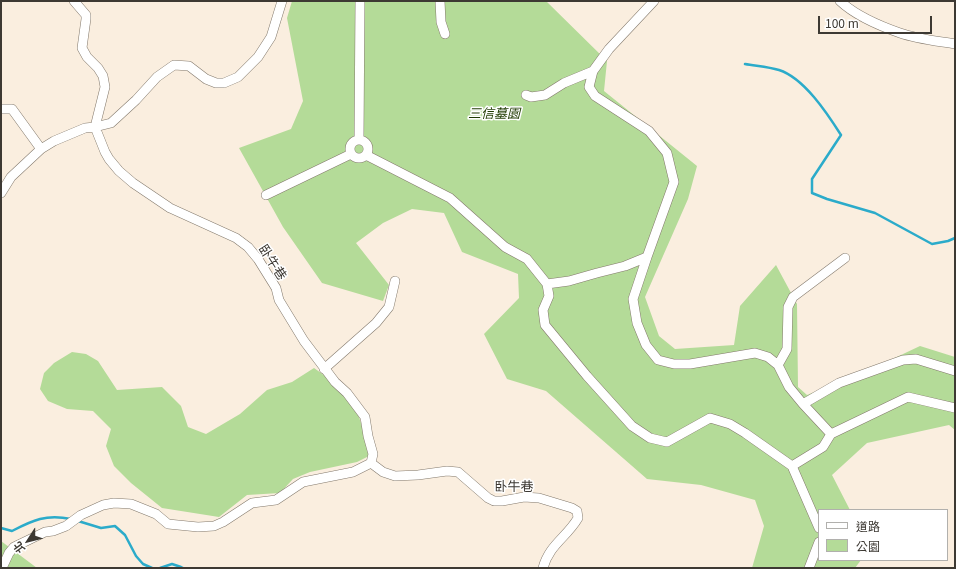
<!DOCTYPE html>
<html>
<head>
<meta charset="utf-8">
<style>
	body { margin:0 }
	#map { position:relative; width:956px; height:569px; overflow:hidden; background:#faeedf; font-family:Georgia,"Noto Sans TC",serif }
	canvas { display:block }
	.frame { position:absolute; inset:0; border:2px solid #3d3933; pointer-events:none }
	.legend { position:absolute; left:818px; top:509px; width:130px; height:52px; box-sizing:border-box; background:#fff; border:1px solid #b1b0ad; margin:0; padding:5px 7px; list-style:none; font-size:12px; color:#3d3933 }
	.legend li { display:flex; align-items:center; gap:8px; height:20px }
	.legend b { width:20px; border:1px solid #b1b0ad }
	.north { position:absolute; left:8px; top:521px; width:40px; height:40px; -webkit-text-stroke:3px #fff; paint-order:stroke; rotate:234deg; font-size:11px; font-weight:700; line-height:16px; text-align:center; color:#3d3933 }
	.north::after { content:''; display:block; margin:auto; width:14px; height:18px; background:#3d3933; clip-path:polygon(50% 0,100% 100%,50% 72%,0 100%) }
	.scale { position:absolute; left:818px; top:16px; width:114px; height:18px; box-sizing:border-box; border:2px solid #3d3933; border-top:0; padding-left:5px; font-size:12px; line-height:14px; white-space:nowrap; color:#3d3933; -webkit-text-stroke:3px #fff; paint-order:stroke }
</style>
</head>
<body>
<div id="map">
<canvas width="956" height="569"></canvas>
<div class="frame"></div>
<ul class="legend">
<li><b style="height:5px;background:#fff"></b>道路</li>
<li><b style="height:11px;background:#b4db98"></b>公園</li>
</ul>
<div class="north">北</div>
<div class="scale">100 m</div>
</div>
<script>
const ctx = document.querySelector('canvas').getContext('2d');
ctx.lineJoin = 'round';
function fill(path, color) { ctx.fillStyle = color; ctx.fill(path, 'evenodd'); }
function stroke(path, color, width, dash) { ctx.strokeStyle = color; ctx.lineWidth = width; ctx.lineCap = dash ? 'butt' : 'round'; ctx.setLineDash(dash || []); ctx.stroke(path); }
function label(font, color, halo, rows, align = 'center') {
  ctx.font = font + ' Georgia,"Noto Sans TC",serif'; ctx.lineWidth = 3; ctx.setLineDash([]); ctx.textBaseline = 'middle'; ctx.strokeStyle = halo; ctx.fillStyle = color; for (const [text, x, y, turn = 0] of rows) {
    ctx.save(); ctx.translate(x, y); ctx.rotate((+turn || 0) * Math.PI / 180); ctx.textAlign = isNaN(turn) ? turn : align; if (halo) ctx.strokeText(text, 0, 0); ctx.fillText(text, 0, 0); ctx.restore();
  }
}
fill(new Path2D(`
	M292,1H546L607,61L604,91L697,166L688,199L645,297L659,336L675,349L734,345L740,306L776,265L797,304L798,387L807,395L867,371L920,346L955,357V430L949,425L867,443L832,475L850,510H819V560H861L855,568H752L764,526L755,500L701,485L647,479L546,391L507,379L484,334L519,298L518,274L462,252L444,213L412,209L383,223L356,243L389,285L383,301L322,283L283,227L239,148L291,129L303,101L287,18Z
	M72,352L86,354L98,361L117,390L162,387L181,406L188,427L206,434L240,414L267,390L292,382L314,368C328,378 344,389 353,404C360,415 367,443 369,456L357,462L310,472L293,479L280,493L247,495L219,517L162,508L131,483L114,466L106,446L111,429L93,411L67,409L48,401L40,389L44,373L54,363Z
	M1,541L37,568H1Z`), '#b4db98');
stroke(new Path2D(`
	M745,64C756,66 768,67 779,70C804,78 827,113 841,135L812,179V193L827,199L875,213L932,244L948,241L955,238
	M78,521L101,528L115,526L125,535L136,556L143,564L152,568
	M1,528L12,531C33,520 46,514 71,519
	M160,568L172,564L181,567L183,568`), '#2babca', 2.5);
const minor = new Path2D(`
	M440,1L441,22L445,34
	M840,1C856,16 880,26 900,33C917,39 937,41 955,44
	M526,95L531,97L545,95L564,83L593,71L609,49L654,1
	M1,109H12L41,149
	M359,139L360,1
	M350 149a9 9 0 1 1 18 0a9 9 0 1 1-18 0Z
	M366,155L450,198L505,247L527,259L547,284L549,296L543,310L545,325L587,376L632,426L650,438L667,442L710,418L730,424L745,433L792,466L819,528
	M1,193L11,177L41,149L54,141L85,128L95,127L111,123L136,100L157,77L174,65L189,66L206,79L216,83H224L238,77L258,57L271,37L282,1
	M266,195L351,154
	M647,257L633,299L637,323L646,345L658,360L674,364H690L755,353L768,357L778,365L789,387L803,404L831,434L823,447L792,466
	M547,284L569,281L597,273L625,266L647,257L674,182L667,153L649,131L595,96L589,87L593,71
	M778,365L787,349L788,307L793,297L845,258
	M324,369L376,323L389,307L395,281
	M803,404L839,383L903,360L916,359L955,371
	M831,434L908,397L955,408
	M371,463L383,472L395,476L418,475L447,471L458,472L488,498L494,501H502L524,497L539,498L572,508L577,511L578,518C567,537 549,545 543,568
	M2,568L9,553L14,547L45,532L53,531L66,526L81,515L103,505L114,503L131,504L156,514L168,524L198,527L214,526L223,522L252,503L276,500L303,482L353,472L371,463L373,454L368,436L365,417L347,393L335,382L304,341L279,300L276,288L258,259L248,247L236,238L170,208L133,183L119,171L109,159L105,152L95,127L105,87L103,76L98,68L87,57L82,48L86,19V15L74,1
	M809,568L819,542`);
stroke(minor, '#83796c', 10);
stroke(minor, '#fff', 9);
label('italic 13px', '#1f3a02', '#fff', [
	["三信墓園",494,113]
]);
label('13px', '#3d3933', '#fff', [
	["卧牛巷",273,262,57],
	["卧牛巷",514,486]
]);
</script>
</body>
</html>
